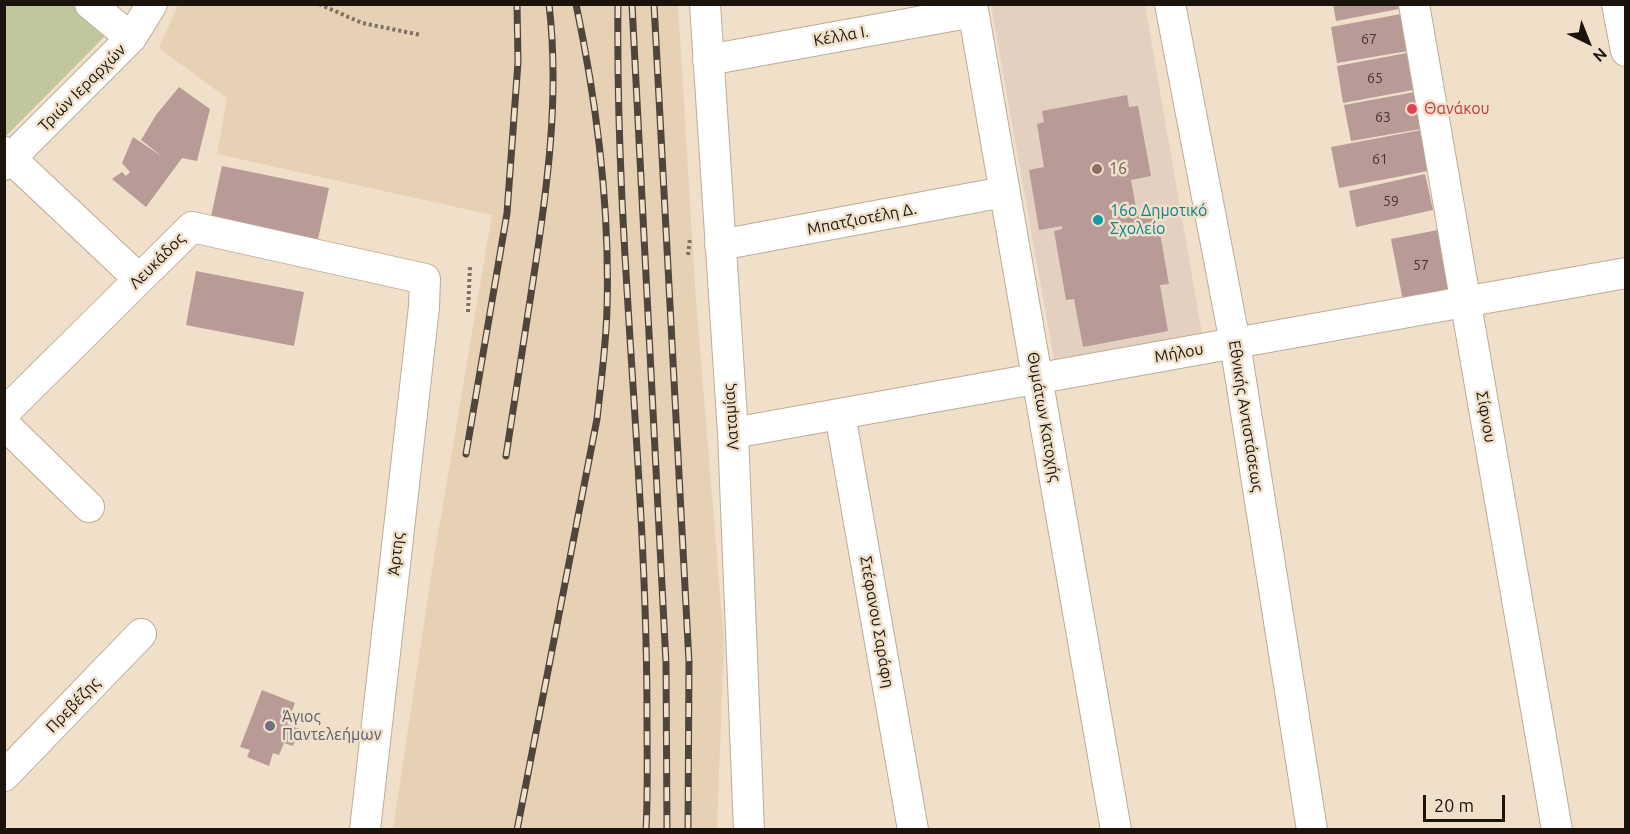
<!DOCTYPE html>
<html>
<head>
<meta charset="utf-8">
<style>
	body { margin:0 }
	#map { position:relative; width:1630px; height:834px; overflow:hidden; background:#f0dfc9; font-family:Ubuntu,sans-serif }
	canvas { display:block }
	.frame { position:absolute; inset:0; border:6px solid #1a140c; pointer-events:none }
	.north { position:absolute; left:1558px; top:12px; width:60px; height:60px; -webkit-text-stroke:4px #f0dfc9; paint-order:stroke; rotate:137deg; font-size:16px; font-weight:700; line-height:24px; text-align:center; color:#1a140c }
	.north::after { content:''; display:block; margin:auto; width:21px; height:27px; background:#1a140c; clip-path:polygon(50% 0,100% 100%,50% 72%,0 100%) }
	.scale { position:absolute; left:1423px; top:795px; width:82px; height:27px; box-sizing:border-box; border:3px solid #1a140c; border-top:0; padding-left:8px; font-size:18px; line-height:21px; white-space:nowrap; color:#1a140c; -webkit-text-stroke:4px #f0dfc9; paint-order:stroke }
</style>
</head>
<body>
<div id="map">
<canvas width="1630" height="834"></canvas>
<div class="frame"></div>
<div class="north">N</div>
<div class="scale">20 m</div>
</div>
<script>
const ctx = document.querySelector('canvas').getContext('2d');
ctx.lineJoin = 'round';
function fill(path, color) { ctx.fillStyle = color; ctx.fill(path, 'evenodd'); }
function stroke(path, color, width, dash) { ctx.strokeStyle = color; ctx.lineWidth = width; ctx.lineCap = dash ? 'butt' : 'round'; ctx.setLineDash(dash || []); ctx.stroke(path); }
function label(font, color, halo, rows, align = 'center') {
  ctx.font = font + ' Ubuntu,sans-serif'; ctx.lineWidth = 5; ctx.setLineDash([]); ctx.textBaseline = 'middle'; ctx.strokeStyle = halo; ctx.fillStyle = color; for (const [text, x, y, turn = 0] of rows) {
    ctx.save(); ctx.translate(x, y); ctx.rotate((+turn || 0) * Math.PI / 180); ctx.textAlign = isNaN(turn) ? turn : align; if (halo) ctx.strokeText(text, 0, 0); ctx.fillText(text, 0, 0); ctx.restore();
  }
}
fill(new Path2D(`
	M178,5H678L696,301L724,642L717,829H393L434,557L492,215L217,154L227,98L159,48Z`), '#e7d1b5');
fill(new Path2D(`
	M991,5H1145L1202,333L1054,360Z`), '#e3d0c0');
fill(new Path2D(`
	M4,5H72L107,34L5,137Z`), '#c0c79d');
fill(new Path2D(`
	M1333,4H1398L1399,9L1336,21Z
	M1401,14L1408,51L1337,63L1331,27Z
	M1407,53L1413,90L1343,103L1337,66Z
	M179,87L210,109L197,161L182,158L146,207L112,179L122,172L126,176L130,172L122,163L133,137L163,157L141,140L156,115Z
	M1415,92L1421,129L1351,141L1344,105Z
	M1127,95L1129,107L1138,106L1151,176L1131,180L1137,214L1156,211L1169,284L1160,285L1168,331L1083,347L1074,299L1066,300L1054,231L1062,229V226L1039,230L1029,170L1044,167L1037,124L1044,122L1042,111Z
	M1421,130L1428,171L1339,188L1331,147Z
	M222,166L329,188L317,244L210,221Z
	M1425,174L1433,210L1356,227L1349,191Z
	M1438,230L1450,292L1403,301L1391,239Z
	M196,271L304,292L294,346L186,325Z
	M262,690L295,703L287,724L300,729L293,746L284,743L279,755L273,753L269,766L247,757L250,750L240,747Z`), '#b89b97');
const minor = new Path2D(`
	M90,4L131,38
	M705,4L733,433L749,830
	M972,4L1116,830
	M1170,4L1235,343L1312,830
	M1414,4L1557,830
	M1617,4L1626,51
	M708,60L973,12
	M4,152L139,279
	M4,165L131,38L152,4
	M720,245L1004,192
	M4,413L192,227L425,279L424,307L365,830
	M840,414L913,830
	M4,424L89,507
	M733,433L1626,273
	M4,776L141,634`);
stroke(minor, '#bdac97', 32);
stroke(new Path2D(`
	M319,4L362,23L421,35
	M688,255L690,238
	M468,312L470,266`), '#7c7163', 4, [3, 3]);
stroke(minor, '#fff', 30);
const rail = new Path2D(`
	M618,4C615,242 647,478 647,716C647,754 648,792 646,830
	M632,4L666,663L667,830
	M654,4L689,662L688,830
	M466,454L507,213L518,62L517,4
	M506,456C515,398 524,339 533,281C547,190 560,97 549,4
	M517,830L597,419C601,382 606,346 607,309C610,207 597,104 576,4`);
stroke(rail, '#4f463b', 7);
stroke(rail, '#f0dfc9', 4.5, [14]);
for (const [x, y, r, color] of [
	[1412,109,6,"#e0444e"],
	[1097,169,6,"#8d6e63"],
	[1098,220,6,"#0f9aa8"],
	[270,726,6,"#6b7280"]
]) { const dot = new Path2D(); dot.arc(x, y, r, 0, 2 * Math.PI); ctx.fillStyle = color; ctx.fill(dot); stroke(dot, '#f0dfc9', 2); }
label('14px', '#42362f', null, [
	["67",1369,39],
	["65",1375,78],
	["63",1383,117],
	["61",1380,159],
	["59",1391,201],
	["57",1421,265]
]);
label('16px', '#1a140c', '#f0dfc9', [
	["Κέλλα Ι.",841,36,-10],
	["Τριών Ιεραρχών",82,88,-45],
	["Μπατζιοτέλη Δ.",862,219,-11],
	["Λευκάδος",157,261,-45],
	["Μήλου",1179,353,-10],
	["Εθνικής Αντιστάσεως",1246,416,81],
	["Λαταμίας",731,417,-94],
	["Θυμάτων Κατοχής",1044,417,80],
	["Σίφνου",1486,417,80],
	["Άρτης",396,554,-84],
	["Στέφανου Σαράφη",877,622,80],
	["Πρεβέζης",73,705,-46]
]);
label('16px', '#be3a42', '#f0dfc9', [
	["Θανάκου",1424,109]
], 'left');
label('16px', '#785e54', '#f0dfc9', [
	["16",1109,169]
], 'left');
label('16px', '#0d838f', '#f0dfc9', [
	["16o Δημοτικό",1110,211],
	["Σχολείο",1110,229]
], 'left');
label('16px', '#5b616d', '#f0dfc9', [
	["Άγιος",282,717],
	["Παντελεήμων",282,735]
], 'left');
</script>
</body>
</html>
